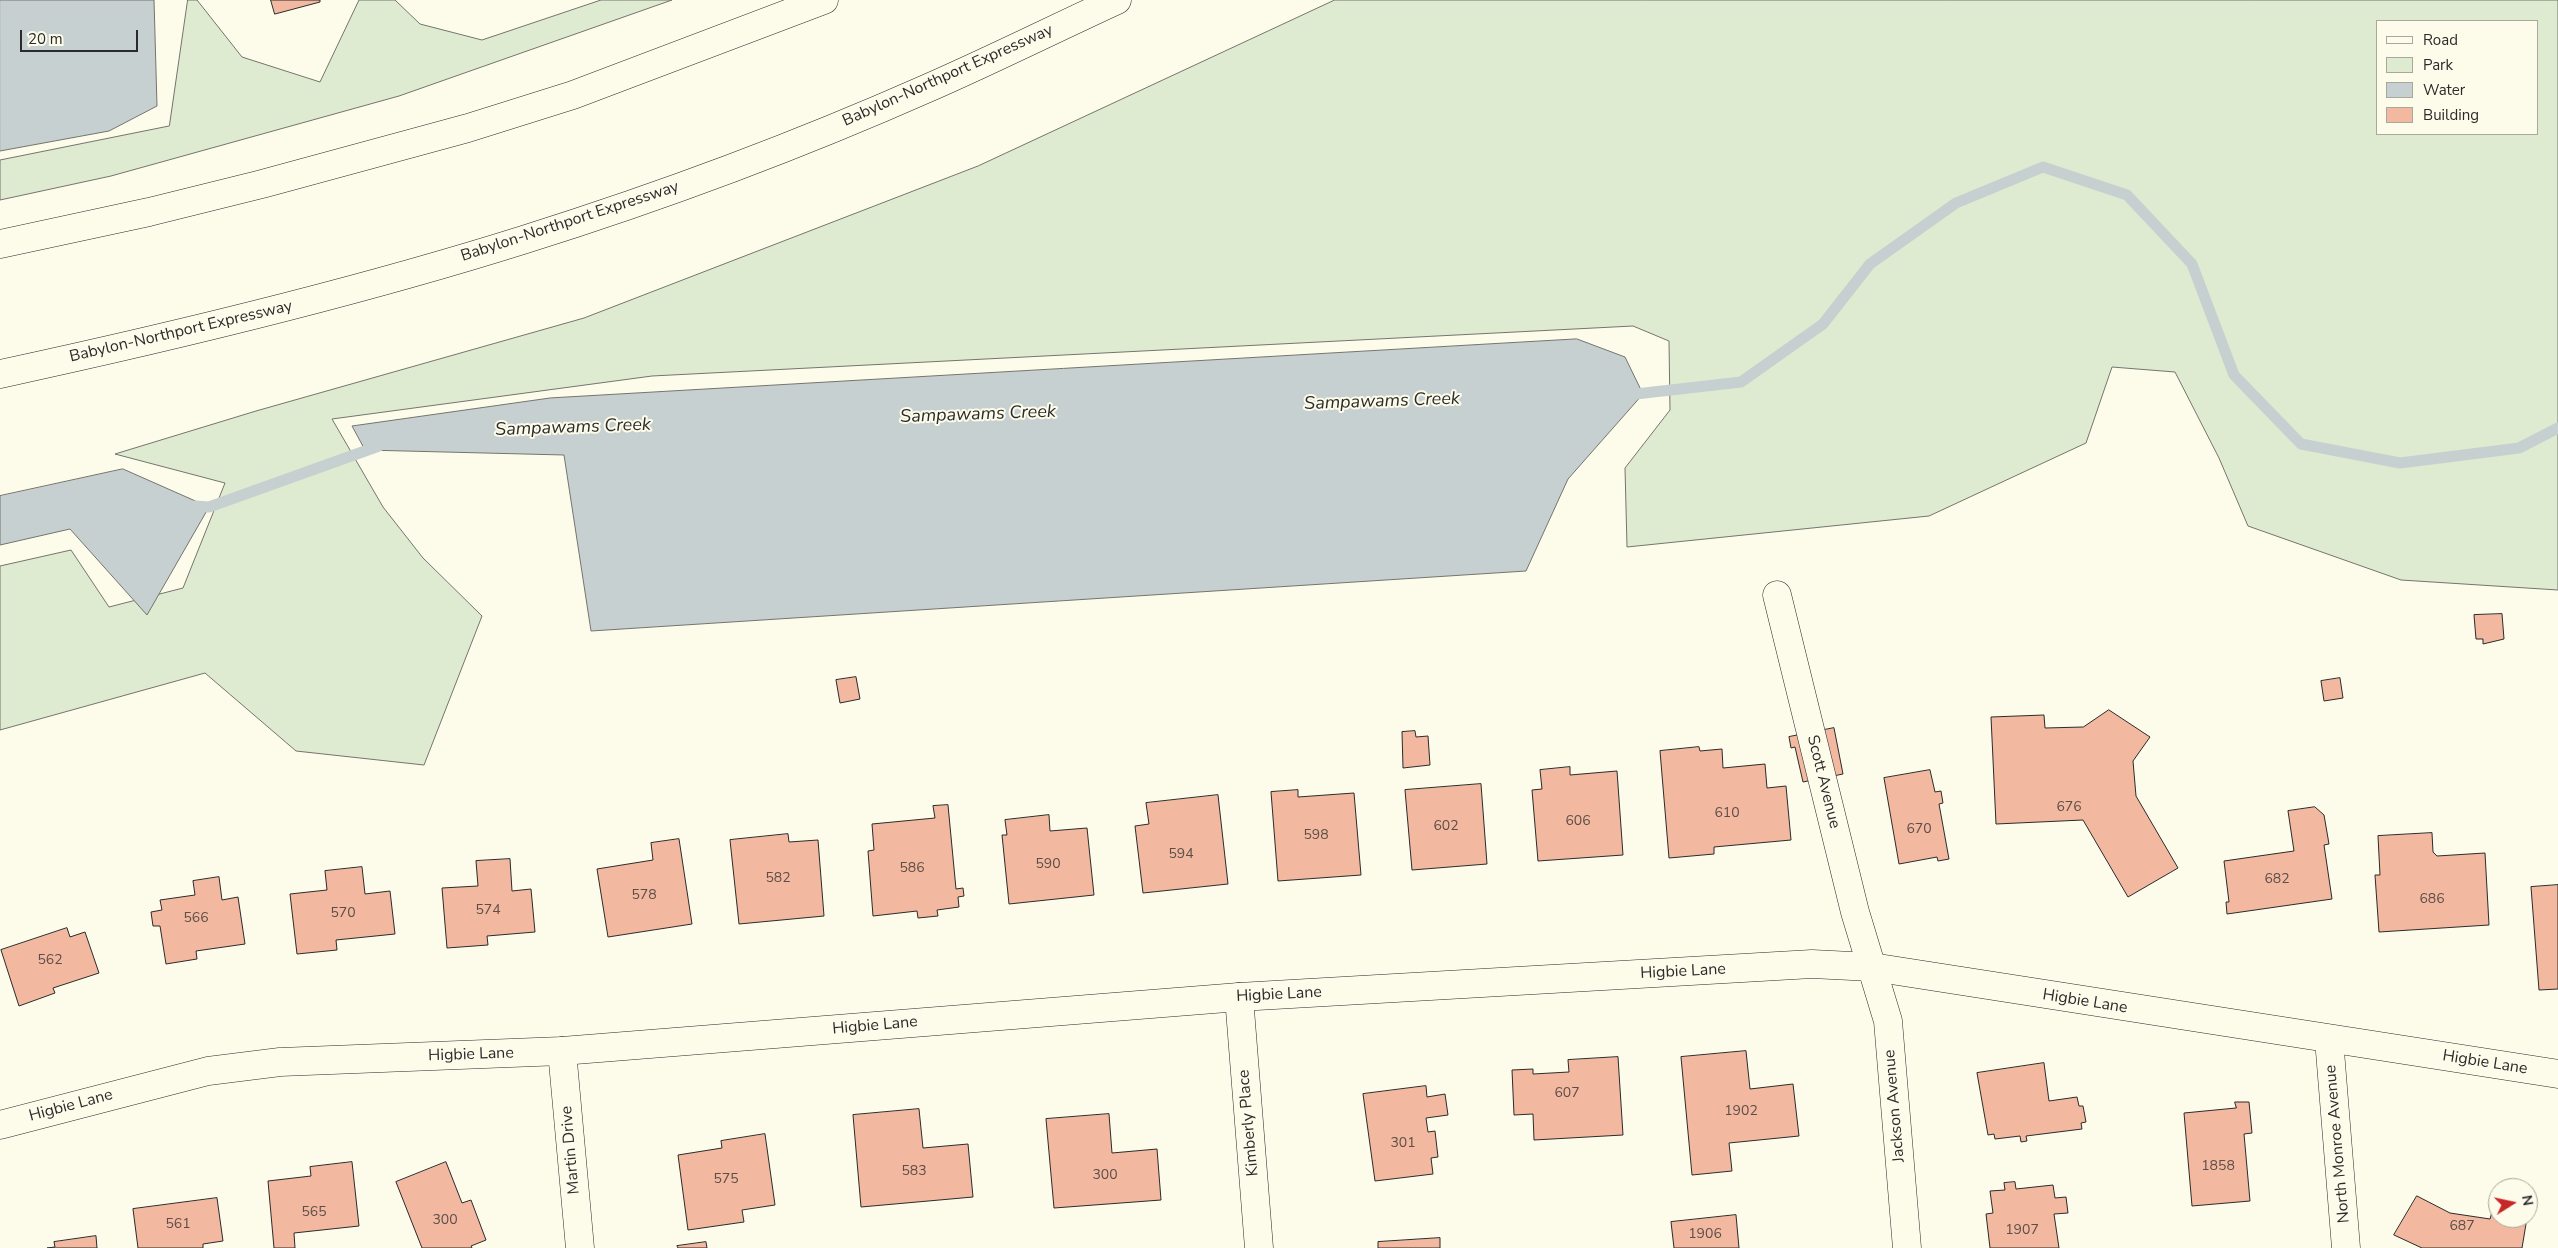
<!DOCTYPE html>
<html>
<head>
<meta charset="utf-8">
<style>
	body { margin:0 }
	#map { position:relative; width:2558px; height:1248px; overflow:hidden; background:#fdfbea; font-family:"Nunito Sans",sans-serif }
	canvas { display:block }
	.legend { position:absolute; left:2376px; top:20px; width:162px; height:115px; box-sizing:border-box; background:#fdfbea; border:1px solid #a9a89e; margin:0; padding:6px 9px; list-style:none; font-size:15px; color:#2b2b2b }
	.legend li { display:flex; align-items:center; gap:10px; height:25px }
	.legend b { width:25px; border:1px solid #a9a89e }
	.north { position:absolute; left:2488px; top:1178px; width:50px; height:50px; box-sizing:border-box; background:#fdfbea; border:1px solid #a9a89e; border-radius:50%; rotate:80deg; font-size:14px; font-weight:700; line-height:20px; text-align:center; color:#2b2b2b }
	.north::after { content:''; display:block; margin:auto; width:18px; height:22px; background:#c62828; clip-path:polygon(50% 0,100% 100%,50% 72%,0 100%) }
	.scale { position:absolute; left:20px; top:30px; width:118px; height:22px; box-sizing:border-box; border:2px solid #2b2b2b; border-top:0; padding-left:6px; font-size:15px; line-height:18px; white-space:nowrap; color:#2b2b2b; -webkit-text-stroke:4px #fdfbea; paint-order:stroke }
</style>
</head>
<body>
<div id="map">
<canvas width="2558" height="1248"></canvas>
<ul class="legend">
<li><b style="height:6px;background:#fdfbea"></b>Road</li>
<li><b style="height:14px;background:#deebd1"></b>Park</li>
<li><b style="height:14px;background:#c7d0d0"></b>Water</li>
<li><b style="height:14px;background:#f2b8a0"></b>Building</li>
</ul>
<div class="north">N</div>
<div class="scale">20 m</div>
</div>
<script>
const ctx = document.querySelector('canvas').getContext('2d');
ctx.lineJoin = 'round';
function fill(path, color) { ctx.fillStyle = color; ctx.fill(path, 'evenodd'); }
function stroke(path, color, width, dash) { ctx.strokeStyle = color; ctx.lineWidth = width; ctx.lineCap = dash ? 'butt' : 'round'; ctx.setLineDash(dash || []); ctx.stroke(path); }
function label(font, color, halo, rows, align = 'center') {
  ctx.font = font + ' "Nunito Sans",sans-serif'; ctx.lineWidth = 4; ctx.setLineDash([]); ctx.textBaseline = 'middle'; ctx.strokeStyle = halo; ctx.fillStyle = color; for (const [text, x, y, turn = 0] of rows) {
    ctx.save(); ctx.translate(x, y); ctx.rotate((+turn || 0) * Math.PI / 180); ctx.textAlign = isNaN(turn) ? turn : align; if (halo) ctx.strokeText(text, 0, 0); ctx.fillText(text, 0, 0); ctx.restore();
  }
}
const green = new Path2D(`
	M188,0H197L242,57L320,82L359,0H395L420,24L482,40L601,0H672L399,96L111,176L0,200V160L169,126Z
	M1335,0H2558V590L2401,580L2248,526L2219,458L2175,372L2112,367L2086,443L1929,516L1627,547L1625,468L1670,410L1669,341L1633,326L652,376L332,419L383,507L423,558L482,616L424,765L296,751L205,673L0,730V566L71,550L109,607L183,588L225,483L115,454L256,411L584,318L978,166ZM2377,21H2537V134H2377Z`);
fill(green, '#deebd1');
stroke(green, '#74746e', 1);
const water = new Path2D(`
	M0,0H154L157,106L109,131L0,151Z
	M1577,339L1625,357L1643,394L1568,479L1526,571L591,631L564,455L365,450L352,426L550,398Z
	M123,469L209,507L147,615L70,529L0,545V496Z`);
fill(water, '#c7d0d0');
stroke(water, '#74746e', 1);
stroke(new Path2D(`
	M1627,395L1741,382L1823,324L1870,264L1956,203L2043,167L2127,195L2192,264L2234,375L2301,444L2400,463L2519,448L2558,428
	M195,506L209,507L379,446`), '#c7d0d0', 11);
const building = new Path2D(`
	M271,0H320V2L275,14Z
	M2502,614L2504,639L2483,644V639H2476L2474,615Z
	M856,677L860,699L840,703L836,680Z
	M2340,678L2343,698L2324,701L2321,681Z
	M2109,710L2150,737L2133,761L2136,796L2178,868L2128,897L2083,820L1996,824L1991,717L2044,715L2045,728L2083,727Z
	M1834,728L1843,774L1803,782L1795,747L1791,748L1789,737Z
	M1415,731L1416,737L1428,736L1430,765L1403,768L1402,732Z
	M1699,747L1700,751L1722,749L1723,768L1765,764L1767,788L1786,786L1791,840L1714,847V854L1669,858L1660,751Z
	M1570,767V775L1617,771L1623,855L1538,861L1532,790L1542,789L1540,770Z
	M1930,770L1935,792L1941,791L1943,803L1939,804L1949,859L1938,861L1937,857L1899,864L1884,778Z
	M1481,784L1487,864L1412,870L1405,790Z
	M1298,790V797L1354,793L1361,875L1278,881L1271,792Z
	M1218,795L1228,884L1143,893L1135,826L1149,824L1146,803Z
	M948,805L956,889L963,888L964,896L958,897L959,907L937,910L938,916L918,918L917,911L873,916L868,851L874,850L872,824L935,818L933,806Z
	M2315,807L2324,815L2329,844L2324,845L2332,899L2227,914L2226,902H2229L2224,861L2294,851L2288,811Z
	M1049,815L1050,831L1087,828L1094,895L1009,904L1002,835H1007L1005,820Z
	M2432,833L2433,852L2437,856L2485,853L2489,925L2379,932L2375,875H2380L2378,836Z
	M788,834L789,842L818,840L824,916L739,924L730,840Z
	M679,839L692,924L608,937L597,869L653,860L651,843Z
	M510,859L512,891L531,889L535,932L487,936L488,945L447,948L442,888L478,886L476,861Z
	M362,867L365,894L390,891L395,934L336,940L337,950L297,954L290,894L327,890L325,871Z
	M219,877L222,900L238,897L245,944L196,951L197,959L166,964L160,926H153L151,912L162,910L160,900L195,895L193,881Z
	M2558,885V989L2539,990L2531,887Z
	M67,928L70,937L85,932L99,973L53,988L55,993L19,1006L1,950Z
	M1746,1051L1750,1089L1793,1084L1799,1136L1729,1143L1732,1171L1692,1175L1681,1057Z
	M1618,1057L1623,1135L1534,1140L1533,1114L1514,1115L1512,1070L1533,1069V1074L1569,1072L1568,1060Z
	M2044,1063L2049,1101L2077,1097L2079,1106H2083L2086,1122L2081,1123L2082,1129L2026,1136L2027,1141L2021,1142L2020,1136L1995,1139L1994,1134L1988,1135L1977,1073Z
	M1426,1086L1427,1097L1445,1094L1448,1115L1426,1118L1428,1132L1435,1131L1438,1157L1431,1158L1433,1174L1375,1181L1363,1094Z
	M2235,1102H2249L2252,1133L2244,1134L2250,1201L2192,1206L2184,1113L2236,1108Z
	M919,1109L923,1148L968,1144L973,1197L861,1207L853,1115Z
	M1109,1114L1112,1153L1157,1149L1161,1200L1054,1208L1046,1119Z
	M765,1134L775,1205L742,1210L744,1222L688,1230L678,1155L722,1148L721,1141Z
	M352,1162L359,1226L294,1233L295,1248H274L268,1181L311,1176L310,1167Z
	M446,1162L462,1203L471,1200L486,1240L471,1246L472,1248H422L396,1182Z
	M2015,1182L2016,1189L2053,1185L2055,1198L2066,1197L2068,1213L2054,1214L2059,1248H1990L1986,1214L1993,1213L1990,1191L2005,1190L2004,1183Z
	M2417,1196L2450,1213L2490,1219L2496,1198H2498V1218H2527L2522,1248H2422L2394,1235Z
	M217,1198L223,1241L203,1244V1248H138L133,1209Z
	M1736,1215L1739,1248H1674L1671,1222Z
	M96,1236L97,1248H47L55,1247L54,1242Z
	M1440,1238V1248H1378V1242Z
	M706,1242L707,1248H678L677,1246Z`);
fill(building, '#f2b8a0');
stroke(building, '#2b2b2b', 1);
const street = new Path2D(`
	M1777,595L1855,912L1888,1021L1907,1248
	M1239,997L1259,1248
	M2329,1039L2346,1248
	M562,1051L580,1248`);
const secondary = new Path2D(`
	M0,1125L208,1071L280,1062L562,1051L1239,997L1812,964L1872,967L2558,1074`);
const primary = new Path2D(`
	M0,244L149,212L262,184L468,128L573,95L824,0
	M0,374C176,336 351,294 523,240C660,197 797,146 928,88C992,60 1054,29 1117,0`);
stroke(street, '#2b2b2b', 29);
stroke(secondary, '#2b2b2b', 29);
stroke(primary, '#2b2b2b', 29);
stroke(street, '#fdfbea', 28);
stroke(secondary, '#fdfbea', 28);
stroke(primary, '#fdfbea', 28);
label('14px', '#5d4e48', null, [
	["676",2069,808],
	["610",1727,814],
	["606",1578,822],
	["602",1446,827],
	["670",1919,830],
	["598",1316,836],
	["594",1181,855],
	["590",1048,865],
	["586",912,869],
	["582",778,879],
	["682",2277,880],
	["578",644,896],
	["686",2432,900],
	["574",488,911],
	["570",343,914],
	["566",196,919],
	["562",50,961],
	["607",1567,1094],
	["1902",1741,1112],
	["301",1403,1144],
	["1858",2218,1167],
	["583",914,1172],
	["300",1105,1176],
	["575",726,1180],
	["565",314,1213],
	["300",445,1221],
	["561",178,1225],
	["687",2462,1227],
	["1907",2022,1231],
	["1906",1705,1235]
]);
label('16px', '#2b2b2b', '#fdfbea', [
	["Babylon-Northport Expressway",948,76,-24],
	["Babylon-Northport Expressway",570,222,-18],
	["Babylon-Northport Expressway",181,332,-13],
	["Scott Avenue",1823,782,76],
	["Higbie Lane",1683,972,-3],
	["Higbie Lane",1279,995,-3],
	["Higbie Lane",2085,1002,9],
	["Higbie Lane",875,1026,-5],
	["Higbie Lane",471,1055,-2],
	["Higbie Lane",2485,1063,9],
	["Higbie Lane",71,1106,-15],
	["Jackson Avenue",1895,1106,-95],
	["Kimberly Place",1249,1123,-95],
	["North Monroe Avenue",2338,1144,-95],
	["Martin Drive",571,1150,-95]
]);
label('italic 18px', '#2b2b2b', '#fdfbea', [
	["Sampawams Creek",1382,402,-2],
	["Sampawams Creek",978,415,-2],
	["Sampawams Creek",573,428,-2]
]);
</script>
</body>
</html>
